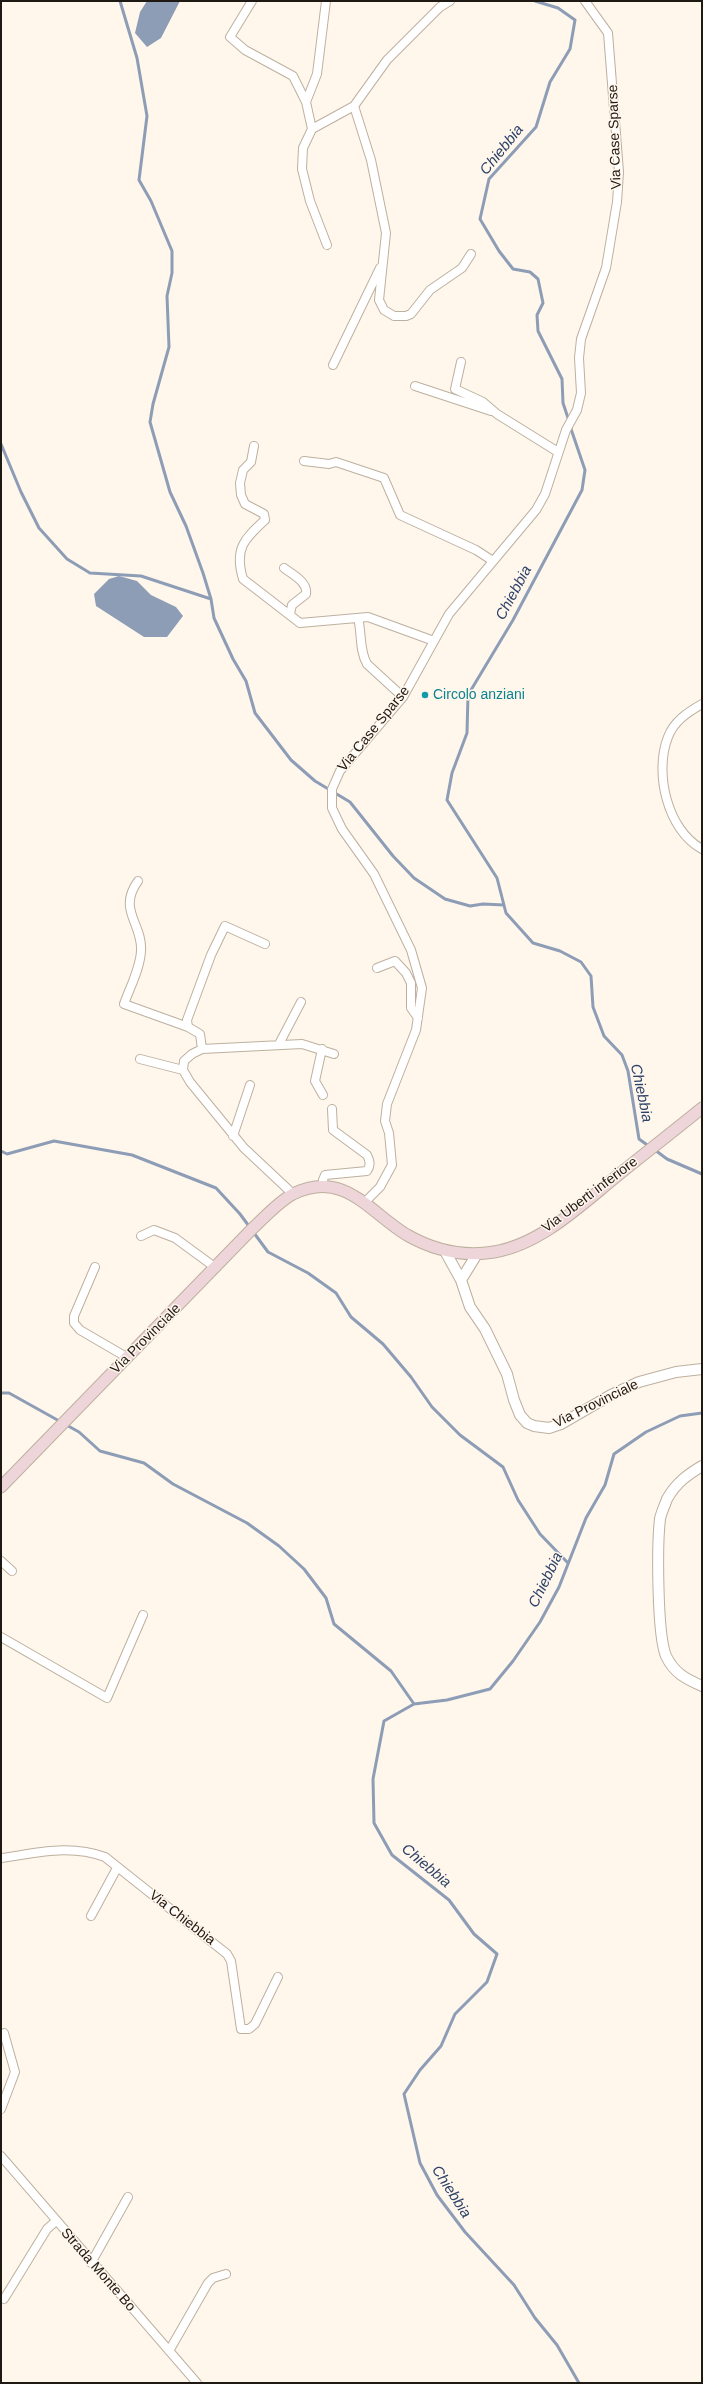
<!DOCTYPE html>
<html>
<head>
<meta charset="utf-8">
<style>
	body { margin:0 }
	#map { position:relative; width:703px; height:2384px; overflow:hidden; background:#fff6ec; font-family:Arial,sans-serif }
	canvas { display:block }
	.frame { position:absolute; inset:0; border:2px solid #1e1913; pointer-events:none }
</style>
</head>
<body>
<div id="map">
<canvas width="703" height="2384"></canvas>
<div class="frame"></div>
</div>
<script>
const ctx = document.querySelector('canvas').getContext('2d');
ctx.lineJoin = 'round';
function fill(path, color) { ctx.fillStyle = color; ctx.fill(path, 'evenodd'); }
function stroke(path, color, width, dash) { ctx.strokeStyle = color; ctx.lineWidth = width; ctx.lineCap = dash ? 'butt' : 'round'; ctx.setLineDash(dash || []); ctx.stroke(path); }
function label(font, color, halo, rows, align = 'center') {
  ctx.font = font + ' Arial,sans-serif'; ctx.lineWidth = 3; ctx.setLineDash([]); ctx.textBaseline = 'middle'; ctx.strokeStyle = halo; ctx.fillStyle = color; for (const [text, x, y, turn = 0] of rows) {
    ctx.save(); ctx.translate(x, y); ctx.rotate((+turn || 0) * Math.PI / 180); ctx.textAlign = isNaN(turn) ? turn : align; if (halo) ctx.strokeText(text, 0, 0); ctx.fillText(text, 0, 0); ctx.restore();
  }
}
fill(new Path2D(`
	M147,1H180L161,38L147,47L135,33L140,12Z
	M119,576L137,581L151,595L176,607L183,616L167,637H144L96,606L94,594L109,579Z`), '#8e9db6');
stroke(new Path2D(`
	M120,1L137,58L147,116L139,180L151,201L172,251V273L167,296L169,347L153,404L150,422L170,492L186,526L203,573L211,599L214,618L233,659L246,681L255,713L291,760L315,781L350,802L393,856L414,878L445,899L470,906L483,904L504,905
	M535,1L558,8L575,20L570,49L550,82L536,127L489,179L480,219L499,251L513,269L530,272L538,279L543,303L537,315L538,331L562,379L563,403L569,421
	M570,426L585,470L582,490L513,620L468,695L467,733L452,773L447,800L497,878L506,913L533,943L560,951L581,962L591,976L593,1007L604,1036L622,1055L628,1071L639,1139L650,1147
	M1,444L21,492L39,528L67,559L90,573L141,576L211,599
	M655,1150L667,1159L702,1174
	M1,1151L7,1154L54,1141L132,1155L216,1188L240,1214L268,1252L308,1273L336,1293L351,1317L383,1344L411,1377L432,1407L460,1435L503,1467L518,1500L540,1534L568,1563
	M1,1393H9L79,1432L100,1451L144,1463L173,1484L247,1523L279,1546L304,1569L326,1598L334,1624L391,1671L414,1704
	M579,2383L557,2345L535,2318L514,2285L465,2232L437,2195L420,2163L404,2094L420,2070L441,2046L455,2014L487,1982L497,1954L474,1934L449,1900L392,1855L374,1823L373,1779L384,1721L414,1704L447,1700L490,1689L513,1661L540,1622L559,1587L586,1518L605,1485L614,1454L646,1432L680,1416L702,1413`), '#8e9db6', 3);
const minor = new Path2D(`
	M252,1L230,37L245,50L293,76L306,102L312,129
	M306,102L317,74L326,1
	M354,106L371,160L386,233L379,300L384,310L394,316H406L411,314L430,290L462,268L471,254
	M327,245L310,201L302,169L303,148L312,129L354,106L387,60L440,7L450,1
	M461,362L455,389L483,402L497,414L558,452
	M333,365L380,268
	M415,386L491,411
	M254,446L251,462L243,470L240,483L241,495L245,504L264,514L265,520C244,539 234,549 243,579L300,623L368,617L434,641
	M304,461L329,464L336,462L384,478L400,515L476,550L493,561
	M284,568C292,574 308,582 306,594L292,605L290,614
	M358,618C362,633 359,650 367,664L403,697
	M702,704C688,712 674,721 668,737C654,772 667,830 702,849
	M138,881C117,910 143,924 141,951C140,969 130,987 124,1004L188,1027
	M377,968L395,961L406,973L411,983V1008L418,1018
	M279,1044L301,1002
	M202,1049L200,1034L188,1027L187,1020L211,955L225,926L265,944
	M322,1049L315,1081L323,1095
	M140,1059L183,1070
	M233,1136L250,1085
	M323,1186V1180L325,1175L367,1171C371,1165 370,1161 367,1155L333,1130L332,1109
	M293,1194L244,1148L190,1082L183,1070L184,1061L192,1054L202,1049L302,1044L334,1054
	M364,1203L380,1187L392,1165L389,1133L385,1121L387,1104L416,1030L422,988L411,950L374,874L342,829L332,808V789L340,771L403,697L449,614L536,510L545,494L566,430L577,410L581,393L579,358L581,339L606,268L617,202L619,172L608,33L585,1
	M141,1236L154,1230L175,1238L216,1268
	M95,1267L74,1316V1323L80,1330L128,1358
	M1,1561L12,1571
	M1,1637L107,1698L143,1615
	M1,1858C38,1853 69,1844 105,1857L227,1954L231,1961L241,2029H249L255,2024L278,1977
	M91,1916L117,1868
	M1,2109L15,2072L4,2033
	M1,2156L197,2383
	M91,2263L128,2197
	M4,2299L47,2229L56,2221
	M169,2351L208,2283L213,2278L226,2274`);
const tertiary = new Path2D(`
	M445,1251L461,1280L470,1307L485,1329L507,1374L514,1400L520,1415L527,1423L534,1426L549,1428L561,1424L611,1395L639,1382L676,1372L702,1369
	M461,1280L477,1254
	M702,1466C687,1475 676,1483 667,1499C665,1505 661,1513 660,1519C657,1544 657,1634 666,1656C674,1673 686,1679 702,1686`);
const secondary = new Path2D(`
	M1,1487L252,1229C264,1218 278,1202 293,1194C344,1169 369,1212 407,1235C435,1251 463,1257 494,1252C541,1244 581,1205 617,1176C645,1153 674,1131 702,1108`);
stroke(minor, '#bdb09f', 10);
stroke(tertiary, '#bdb09f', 12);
stroke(secondary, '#bdb09f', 13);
stroke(minor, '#fff', 8);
stroke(tertiary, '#fff', 10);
stroke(secondary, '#eed5da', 11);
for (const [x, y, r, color] of [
	[425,695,4,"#0f9aa8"]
]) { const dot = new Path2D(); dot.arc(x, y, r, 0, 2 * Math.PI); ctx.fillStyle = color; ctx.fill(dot); stroke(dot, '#fff6ec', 1.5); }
label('14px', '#1e1913', '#fff6ec', [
	["Via Case Sparse",615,137,-92],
	["Via Case Sparse",374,729,-51],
	["Via Uberti inferiore",590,1195,-37],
	["Via Provinciale",146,1339,-45],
	["Via Provinciale",596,1404,-26],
	["Via Chiebbia",182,1918,38],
	["Strada Monte Bo",98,2270,49]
]);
label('14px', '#0d838f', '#fff6ec', [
	["Circolo anziani",433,695]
], 'left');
label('italic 15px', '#2d4268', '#fff6ec', [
	["Chiebbia",502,150,-51],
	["Chiebbia",514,593,-62],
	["Chiebbia",641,1093,78],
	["Chiebbia",546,1580,-64],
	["Chiebbia",426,1866,40],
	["Chiebbia",451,2192,57]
]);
</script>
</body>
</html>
